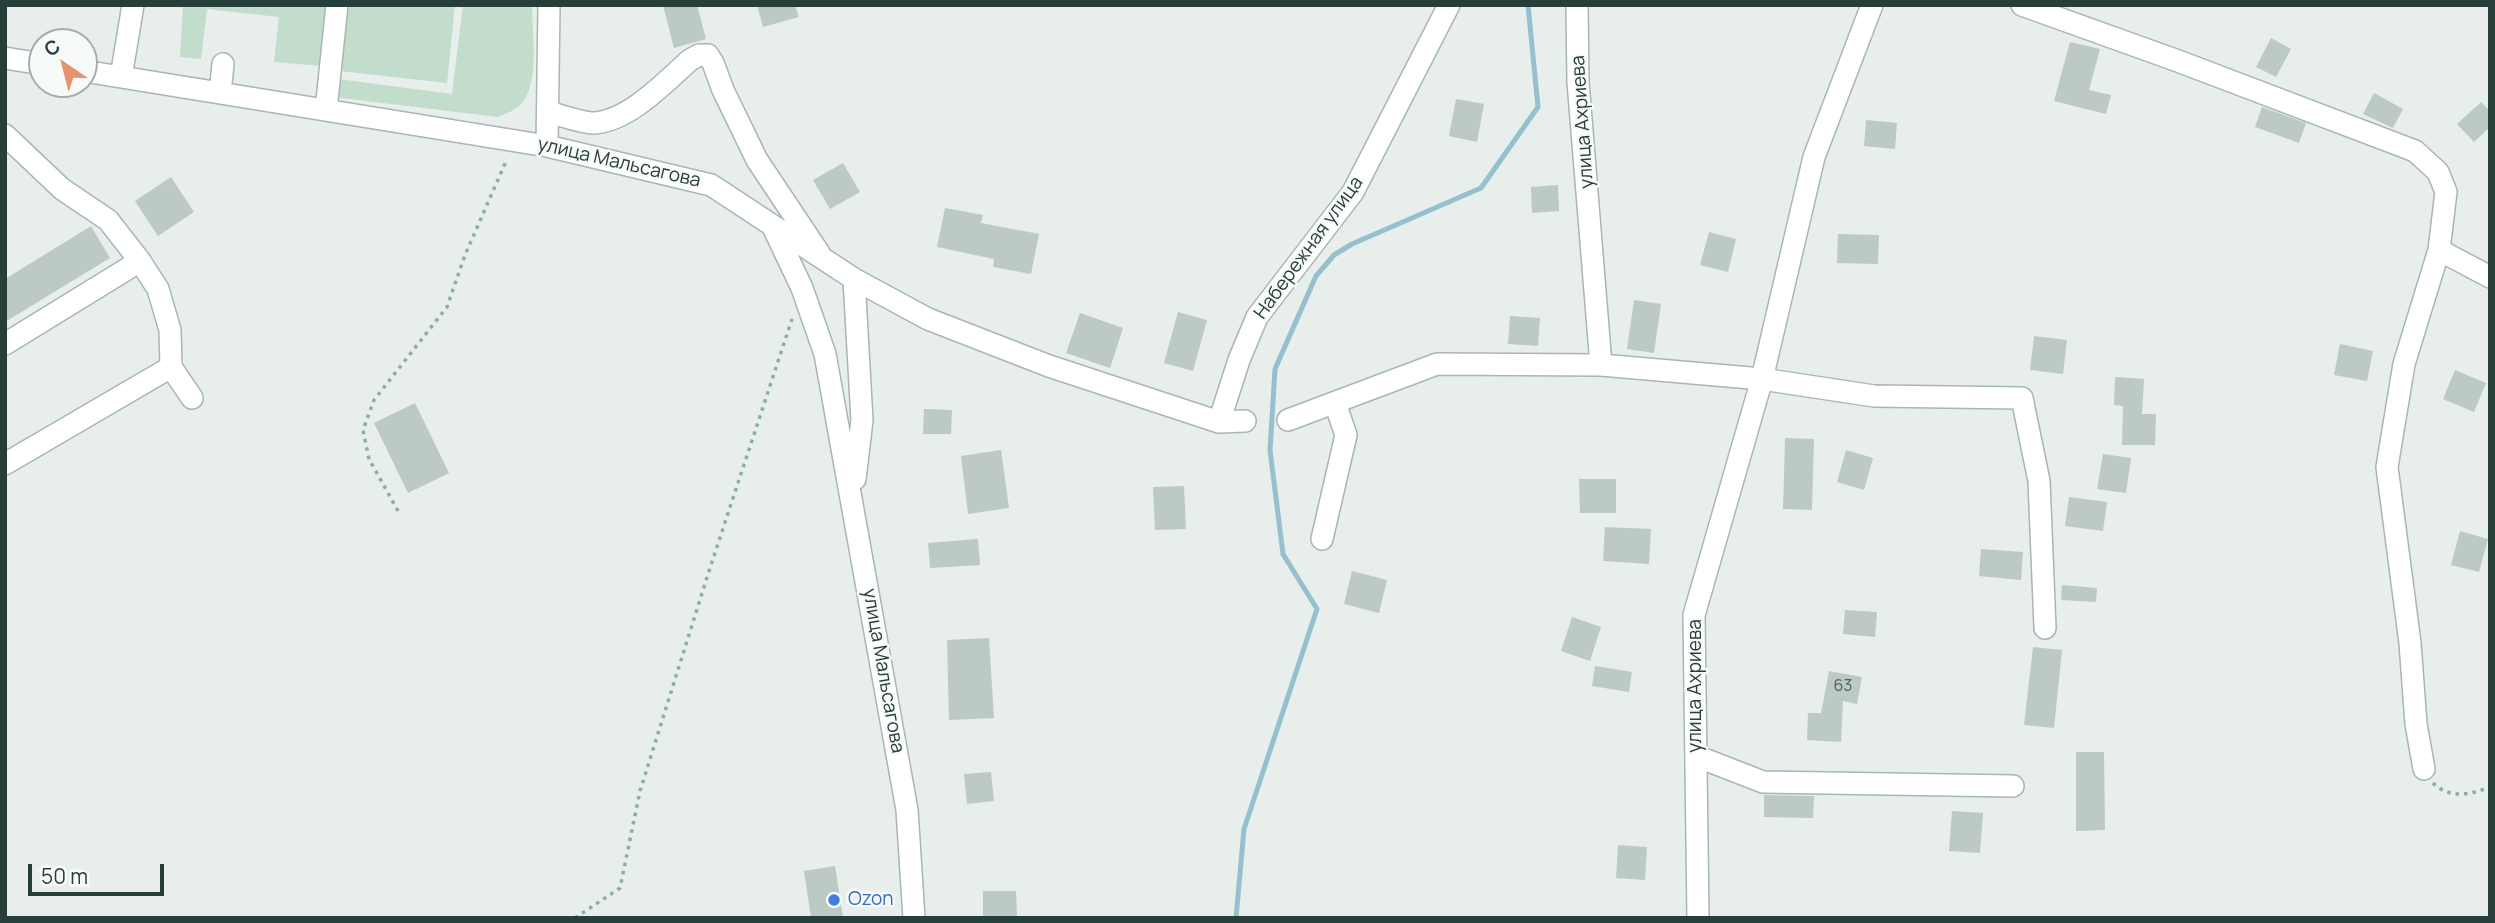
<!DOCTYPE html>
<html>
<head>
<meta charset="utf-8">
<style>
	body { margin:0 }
	#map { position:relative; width:2495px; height:923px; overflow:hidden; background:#e7eeeb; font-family:Manrope,sans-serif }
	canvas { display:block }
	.frame { position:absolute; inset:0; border:7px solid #273f3a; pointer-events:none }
	.north { position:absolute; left:28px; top:28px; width:70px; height:70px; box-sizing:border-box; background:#f7faf9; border:2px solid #a4afad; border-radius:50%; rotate:325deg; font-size:19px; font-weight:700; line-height:28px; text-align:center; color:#273f3a }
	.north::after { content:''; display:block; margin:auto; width:24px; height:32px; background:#e5936d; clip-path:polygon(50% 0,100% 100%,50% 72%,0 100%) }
	.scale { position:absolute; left:28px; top:864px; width:136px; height:32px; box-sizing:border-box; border:4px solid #273f3a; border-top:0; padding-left:9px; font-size:21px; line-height:24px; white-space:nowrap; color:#273f3a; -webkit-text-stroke:5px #f7faf9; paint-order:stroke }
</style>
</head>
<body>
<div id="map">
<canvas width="2495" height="923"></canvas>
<div class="frame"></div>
<div class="north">С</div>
<div class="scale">50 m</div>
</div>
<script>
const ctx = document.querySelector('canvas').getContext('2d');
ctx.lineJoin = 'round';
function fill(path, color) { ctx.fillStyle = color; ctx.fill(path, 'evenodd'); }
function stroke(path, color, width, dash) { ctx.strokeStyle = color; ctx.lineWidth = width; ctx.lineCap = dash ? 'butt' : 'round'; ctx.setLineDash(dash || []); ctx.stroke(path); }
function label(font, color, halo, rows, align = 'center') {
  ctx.font = font + ' Manrope,sans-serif'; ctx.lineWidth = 5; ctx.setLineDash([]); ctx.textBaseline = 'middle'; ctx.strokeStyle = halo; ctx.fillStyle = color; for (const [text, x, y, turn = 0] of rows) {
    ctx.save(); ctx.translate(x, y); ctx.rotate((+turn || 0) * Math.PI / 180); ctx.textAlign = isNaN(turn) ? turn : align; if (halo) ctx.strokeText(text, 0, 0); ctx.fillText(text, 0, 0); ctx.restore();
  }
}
fill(new Path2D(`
	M183,5H328L322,66L274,62L279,17L207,9L201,59L180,57Z
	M347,5H455L447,83L340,71Z
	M463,5H532C532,33 540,81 522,103C516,110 507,113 498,117L341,98L337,95L338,79L452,94Z`), '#c2ddcb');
stroke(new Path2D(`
	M1236,918L1244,829L1317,609L1283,554L1270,450L1275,369L1316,276L1334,255L1352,244L1481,188L1538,107L1528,5`), '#95c0cd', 5);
fill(new Path2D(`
	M663,5H697L706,39L674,48Z
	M757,5H795L799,17L763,27Z
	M2271,38L2291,49L2276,77L2256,67Z
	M2070,42L2100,49L2089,90L2111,95L2106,114L2054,101Z
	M2374,93L2403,109L2393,128L2363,114Z
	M1456,99L1484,104L1477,142L1449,136Z
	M2481,102L2490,111V127L2474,142L2457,124Z
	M2262,107L2306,123L2299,143L2255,127Z
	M1866,120L1897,123L1895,149L1864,146Z
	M843,163L860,192L830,209L813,180Z
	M171,177L194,212L158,236L135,201Z
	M1558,185L1559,211L1532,213L1531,187Z
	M945,208L983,215L981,223L1039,234L1031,274L993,267L994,259L937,247Z
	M91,226L110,258L5,322V279Z
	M1709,232L1736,239L1728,272L1700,265Z
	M1838,234L1879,235L1878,264L1837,263Z
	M1634,300L1661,304L1654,353L1627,349Z
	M1178,312L1207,320L1193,371L1164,363Z
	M1080,313L1123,328L1110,368L1066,353Z
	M1510,316L1540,318L1538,346L1508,344Z
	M2034,336L2067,340L2063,374L2030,370Z
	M2340,344L2373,351L2367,381L2334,375Z
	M2455,370L2486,383L2474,412L2443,399Z
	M2115,377L2144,379L2142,414H2156L2155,445H2122L2123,406L2114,405Z
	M415,403L449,473L408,493L374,423Z
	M924,409L952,410L951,434H923Z
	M1785,438L1814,439L1812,510L1783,509Z
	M1001,450L1009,508L968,514L961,456Z
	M1846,450L1873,458L1864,490L1837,482Z
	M2103,454L2131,458L2126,493L2097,489Z
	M1579,479H1616V513H1580Z
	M1184,486L1186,529L1155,530L1153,487Z
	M2069,497L2107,502L2103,531L2065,526Z
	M1605,527L1651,529L1649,564L1603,561Z
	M2460,531L2488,539L2479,572L2451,565Z
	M978,539L980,565L930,568L928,543Z
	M1981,549L2023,552L2021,580L1979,576Z
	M1352,571L1387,580L1379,613L1344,604Z
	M2062,585L2097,588L2096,602L2061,600Z
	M1845,610L1877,612L1875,637L1843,634Z
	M1572,617L1601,627L1590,661L1561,651Z
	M989,638L994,718L949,720L947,640Z
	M2033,647L2062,650L2054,728L2024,725Z
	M1595,666L1632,672L1629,692L1592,686Z
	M1829,671L1862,677L1857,704L1843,701L1841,742L1807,740L1808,713H1821Z
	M2076,752H2104L2105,830L2076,831Z
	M991,772L994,801L967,804L964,774Z
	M1764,795L1814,796L1813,818L1764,817Z
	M1952,811L1983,813L1980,853L1949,851Z
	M1618,845L1647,847L1645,880L1616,878Z
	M835,866L843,918H811L804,871Z
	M983,891H1016L1017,918H983Z`), '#bcc9c4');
const minor = new Path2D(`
	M1577,5L1578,82L1601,365
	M2022,5L2178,61L2415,151L2438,172L2446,192L2439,250L2404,364L2387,467L2410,643L2416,724L2424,769
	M5,58L42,64
	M84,71L547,146L711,185L854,279L928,319L1049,366L1219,422L1245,421
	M121,77L133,5
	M220,93L223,64
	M326,110L337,5
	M548,112C560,115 584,124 595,123C630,120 665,82 690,60L699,55H708L713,63L723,90L757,160L819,253
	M5,135L62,189L108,220L140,261L158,289L170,330L171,367L192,398
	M547,146L549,5
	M773,227L802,288L825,354L907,810L914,918
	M2439,250L2490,277
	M854,279L862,420L855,479
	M5,344L140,261
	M1288,420L1437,364L1601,365L1762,379L1874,396L2022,398L2039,481L2045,628
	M1219,422L1239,360L1257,317L1353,192L1449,5
	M5,464L171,367
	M1322,539L1346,435L1335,403
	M1696,756L1763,782L2013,786
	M1698,918L1694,615L1762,379L1814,157L1872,5`);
stroke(minor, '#aab6b2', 24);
stroke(new Path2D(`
	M398,511L369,459L363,430L374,400L447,307L465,255L507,159
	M2433,783C2449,799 2470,795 2490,787
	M575,918L620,888L640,791L709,571L792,319`), '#8aaea6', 3.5, [3.5, 5]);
stroke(minor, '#fff', 21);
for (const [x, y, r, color] of [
	[834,900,7,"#3f7fe0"]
]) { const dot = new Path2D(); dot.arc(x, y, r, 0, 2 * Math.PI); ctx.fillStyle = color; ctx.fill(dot); stroke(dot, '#f7faf9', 2.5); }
label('16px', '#4c625c', null, [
	["63",1843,687]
]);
label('19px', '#273f3a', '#f7faf9', [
	["улица Ахриева",1583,122,-94],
	["улица Мальсагова",619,163,13],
	["Набережная улица",1309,248,-54],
	["улица Мальсагова",883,671,80],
	["улица Ахриева",1696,686,-90]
]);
label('19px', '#366cbe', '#f7faf9', [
	["Ozon",848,900]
], 'left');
</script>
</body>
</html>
